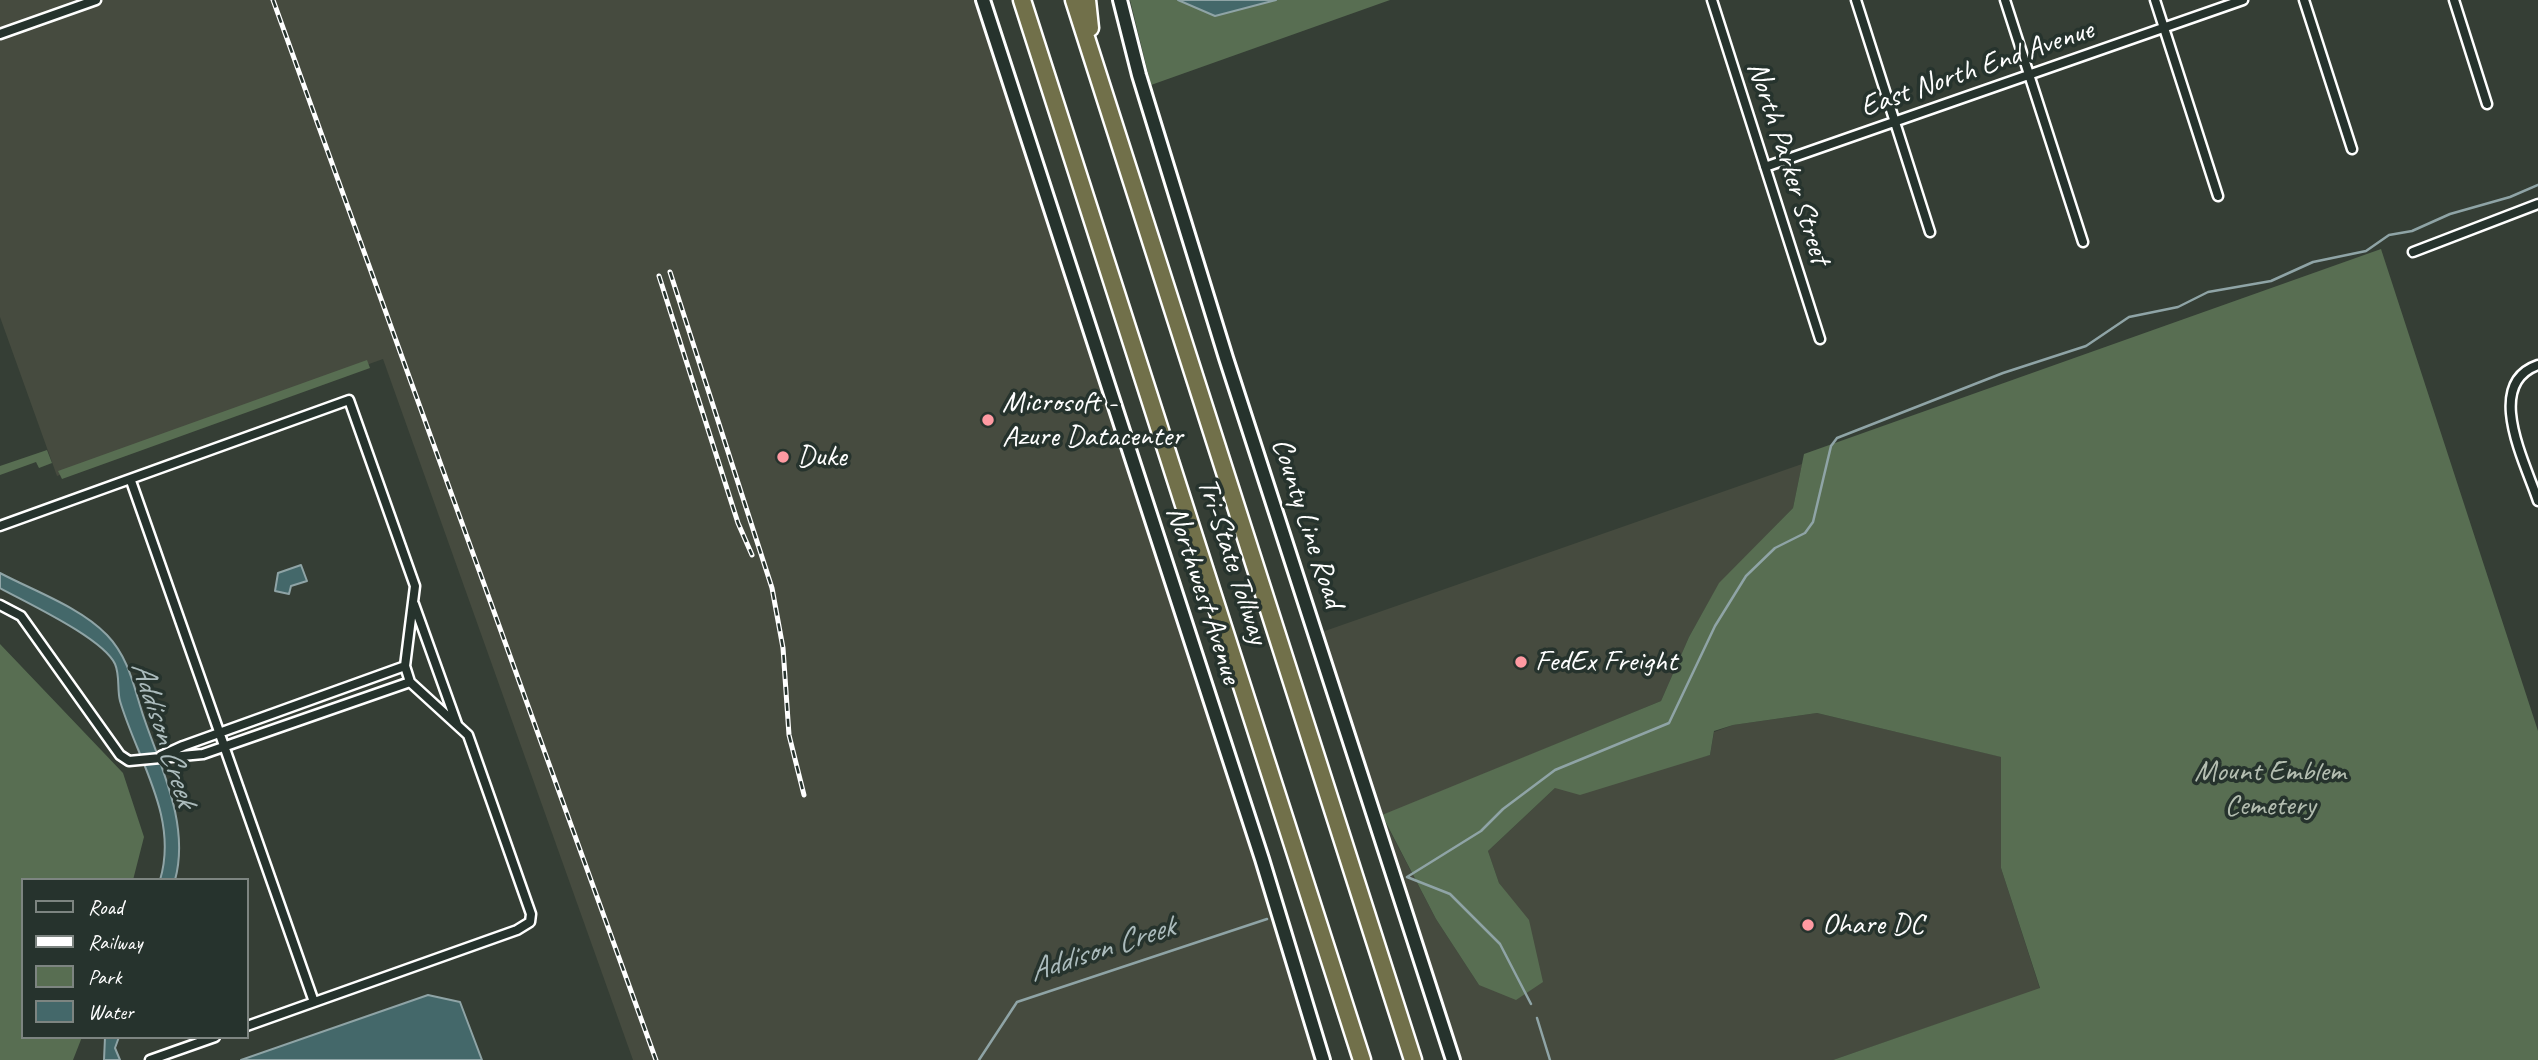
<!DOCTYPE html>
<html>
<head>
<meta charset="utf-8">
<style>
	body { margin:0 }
	#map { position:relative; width:2538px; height:1060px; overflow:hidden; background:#353e35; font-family:Caveat,sans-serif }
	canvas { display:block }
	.legend { position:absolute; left:21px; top:878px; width:228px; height:161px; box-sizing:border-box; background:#26332d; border:2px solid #7d8581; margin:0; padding:9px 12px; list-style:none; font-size:21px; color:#fff }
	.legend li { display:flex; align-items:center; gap:14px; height:35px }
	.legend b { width:35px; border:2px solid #7d8581 }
</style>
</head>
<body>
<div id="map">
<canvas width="2538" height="1060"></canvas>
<ul class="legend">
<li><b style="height:9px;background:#26332d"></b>Road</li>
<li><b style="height:9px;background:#fff"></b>Railway</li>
<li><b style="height:19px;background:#586e52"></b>Park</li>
<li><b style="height:19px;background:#44686a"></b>Water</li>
</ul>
</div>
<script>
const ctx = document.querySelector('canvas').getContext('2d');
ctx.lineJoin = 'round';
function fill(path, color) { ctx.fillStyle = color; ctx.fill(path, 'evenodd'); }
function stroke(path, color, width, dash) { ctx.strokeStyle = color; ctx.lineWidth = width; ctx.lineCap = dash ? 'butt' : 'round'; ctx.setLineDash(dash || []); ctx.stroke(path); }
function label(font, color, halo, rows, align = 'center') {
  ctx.font = font + ' Caveat,sans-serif'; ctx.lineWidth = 7; ctx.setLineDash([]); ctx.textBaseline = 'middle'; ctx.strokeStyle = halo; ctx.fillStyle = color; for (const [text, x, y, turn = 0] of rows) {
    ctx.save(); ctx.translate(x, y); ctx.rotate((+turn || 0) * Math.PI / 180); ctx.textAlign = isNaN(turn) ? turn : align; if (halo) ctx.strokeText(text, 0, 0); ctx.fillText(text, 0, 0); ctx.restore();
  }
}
fill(new Path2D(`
	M0,0H983L1323,1060H633L383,359L57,476L0,317Z
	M1802,464L1793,508L1719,584L1689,637L1661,701L1382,816L1436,919L1479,985L1510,898L1499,883L1488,851L1555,788L1710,755L1714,732L1733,725L1817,713L2002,757L2001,868L2040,989L1833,1060H1458L1322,632Z`), '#464b3f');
fill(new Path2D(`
	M1130,0H1390L1151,85Z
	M2381,249L2538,731V1060H1833L2040,988L2001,868V757L1817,713L1733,725L1714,731L1710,755L1580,795L1555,788L1488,851L1499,883L1529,920L1543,982L1516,1000L1479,985L1436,919L1382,815L1661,701L1689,637L1719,583L1793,508L1804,454Z
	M367,360L370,368L62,479L58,471Z
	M47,450L52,463L39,468L36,462L0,475V466Z
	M0,644L123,773L144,837L133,880H23V1037H82L73,1060H0Z`), '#586e52');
const water = new Path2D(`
	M1178,0H1276L1215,16Z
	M301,565L307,581L291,586L289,594L275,591L278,573Z
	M0,573C34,591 80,607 107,635C130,659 134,689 144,718C161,768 190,825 175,880H160C179,817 137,759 120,701C117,690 120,675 115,664C103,638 27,603 0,588Z
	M428,995L460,1002L482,1060H241Z
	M105,1037H119L115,1048L120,1060H104Z`);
fill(water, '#44686a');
stroke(water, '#8fa4a6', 2);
stroke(new Path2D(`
	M1407,877L1481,831L1503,809L1555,770L1669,723L1715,626L1746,576L1775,548L1805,533L1813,522L1831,446L1837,438L2003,373L2086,346L2129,317L2178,307L2208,292L2271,281L2313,262L2366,251L2389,235L2412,231L2450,214L2510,197L2538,185
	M1407,877L1450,894L1500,944L1531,1004
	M1537,1018L1550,1060
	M979,1060L1017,1002L1267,919`), '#8fa4a6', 2.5);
const street = new Path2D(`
	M1712,0L1820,339
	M1856,0L1930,232
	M2005,0L2083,242
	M2155,0L2218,196
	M2304,0L2352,149
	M2454,0L2487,104
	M0,34L96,0
	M1765,167L2243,0
	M2413,252L2538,204
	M2538,365C2483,384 2526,464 2538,501
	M131,481L314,1002
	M0,526L349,400L415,586L405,666L410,682L468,735L531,914L530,922L517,930L247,1026
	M414,604L457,724
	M0,605L21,616L120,755L129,761L203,754L410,682
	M161,756L183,746L405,666
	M150,1060L215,1037`);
const secondary = new Path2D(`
	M983,0L1262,859L1323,1060
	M1120,0L1139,75L1226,358L1453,1060`);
const highway = new Path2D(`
	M1022,0L1362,1060
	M1074,0L1413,1060
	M1087,0L1090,28`);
stroke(street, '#fff', 13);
stroke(secondary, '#fff', 18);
stroke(highway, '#fff', 21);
stroke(street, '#26332d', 8);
stroke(secondary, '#26332d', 12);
stroke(highway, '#71704a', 16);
const rail = new Path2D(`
	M273,0L656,1060
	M670,272L772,588L783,648L789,735L804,795
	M659,276L738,523L752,555`);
stroke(rail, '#fff', 5);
stroke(rail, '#26332d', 2.5, [8]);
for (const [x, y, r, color] of [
	[988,420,7,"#ff9aa2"],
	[783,457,7,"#ff9aa2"],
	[1521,662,7,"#ff9aa2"],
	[1808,925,7,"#ff9aa2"]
]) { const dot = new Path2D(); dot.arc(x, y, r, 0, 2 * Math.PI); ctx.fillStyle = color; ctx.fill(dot); stroke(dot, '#26332d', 2.5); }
label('30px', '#fff', '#26332d', [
	["East North End Avenue",1977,69,-19],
	["North Parker Street",1788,163,72],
	["County Line Road",1307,523,72],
	["Tri-State Tollway",1232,561,72],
	["Northwest Avenue",1203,595,72]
]);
label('30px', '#fff', '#26332d', [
	["Microsoft -",1002,403],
	["Azure Datacenter",1002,437],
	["Duke",797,457],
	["FedEx Freight",1535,662],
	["Ohare DC",1822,925]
], 'left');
label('30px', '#b4beb1', '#26332d', [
	["Mount Emblem",2270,772],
	["Cemetery",2270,806]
]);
label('italic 32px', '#abbbbc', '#26332d', [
	["Addison Creek",163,734,72],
	["Addison Creek",1102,950,-18]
]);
</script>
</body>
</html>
